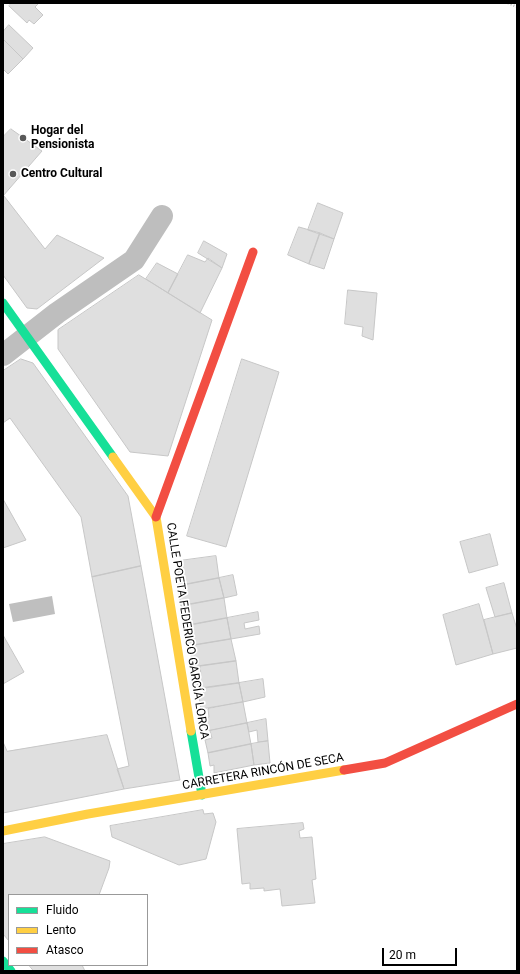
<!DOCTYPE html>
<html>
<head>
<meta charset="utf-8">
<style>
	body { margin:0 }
	#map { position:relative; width:520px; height:974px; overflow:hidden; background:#fff; font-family:Roboto,sans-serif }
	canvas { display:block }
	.frame { position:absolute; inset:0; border:4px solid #000; pointer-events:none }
	.legend { position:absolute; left:8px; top:894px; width:140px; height:72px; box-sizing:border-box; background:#fff; border:1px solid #999; margin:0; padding:5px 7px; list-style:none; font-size:12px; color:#000 }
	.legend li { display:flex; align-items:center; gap:8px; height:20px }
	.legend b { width:20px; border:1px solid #999 }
	.scale { position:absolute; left:382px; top:948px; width:75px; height:18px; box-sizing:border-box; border:2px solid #000; border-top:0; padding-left:5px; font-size:12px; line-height:14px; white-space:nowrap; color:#000; -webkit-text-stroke:3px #fff; paint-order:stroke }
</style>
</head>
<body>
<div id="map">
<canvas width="520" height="974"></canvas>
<div class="frame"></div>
<ul class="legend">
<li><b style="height:5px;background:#16e098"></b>Fluido</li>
<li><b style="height:5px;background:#ffcf43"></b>Lento</li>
<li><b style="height:5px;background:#f24e42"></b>Atasco</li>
</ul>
<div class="scale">20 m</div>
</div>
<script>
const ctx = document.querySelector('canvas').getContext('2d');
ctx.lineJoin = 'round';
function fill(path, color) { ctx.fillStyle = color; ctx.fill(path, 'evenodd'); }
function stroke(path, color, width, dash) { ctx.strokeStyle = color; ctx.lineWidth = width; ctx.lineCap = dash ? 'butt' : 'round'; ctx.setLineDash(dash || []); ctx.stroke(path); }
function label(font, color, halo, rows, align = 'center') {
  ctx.font = font + ' Roboto,sans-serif'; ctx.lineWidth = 3.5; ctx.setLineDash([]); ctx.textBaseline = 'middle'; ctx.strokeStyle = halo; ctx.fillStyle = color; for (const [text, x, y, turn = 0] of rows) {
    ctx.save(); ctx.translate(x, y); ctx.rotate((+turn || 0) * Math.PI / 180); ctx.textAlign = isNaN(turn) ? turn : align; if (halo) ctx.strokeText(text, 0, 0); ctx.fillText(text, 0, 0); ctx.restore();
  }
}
fill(new Path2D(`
	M52,596L55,614L13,622L9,604Z`), '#bfbfbf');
const building = new Path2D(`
	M12,3H39L35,7L43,15L34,24L29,20L27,23L9,6Z
	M9,25L33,48L23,59L3,39V32Z
	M3,39L23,59L8,74L3,69Z
	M11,129L42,151L3,196V137Z
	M4,196L45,249L57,235L104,258L37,309L27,308L3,275Z
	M318,203L343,213L334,239L308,230Z
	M299,227L320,233L309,264L288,255Z
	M320,233L334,239L324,269L309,264Z
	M204,241L227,254L222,268L198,253Z
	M188,255L205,262L208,258L222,268L200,313L168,293Z
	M157,263L178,274L168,293L146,279Z
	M139,275L212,320L168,456L130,452L58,349V330Z
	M348,290L377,293L373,340L362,336L363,327L345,324Z
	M21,359L33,363L128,496L141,566L92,577L81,517L10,418L3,423V371Z
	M242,359L279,372L226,547L187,536Z
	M3,499L26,540L3,548Z
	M490,534L498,565L469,573L460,542Z
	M216,556L219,578L178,586L175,573L180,571L179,561Z
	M141,566L180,780L124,789L117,769L129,766L92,577Z
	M233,575L237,595L224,598L219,578Z
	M219,578L224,598L181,606L179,593L184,592L183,585Z
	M504,583L512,613L495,617L486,588Z
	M224,598L227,618L185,626L183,615L188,614L186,605Z
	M479,604L493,654L456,665L443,615Z
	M258,612L259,620L244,623L245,629L259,626L260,634L231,639L227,618Z
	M512,613L517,629V648L493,654L484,620Z
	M227,618L231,639L189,646L187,634L192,633L190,625Z
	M3,635L24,672L3,684Z
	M231,639L236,661L193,667L191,655L196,654L195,645Z
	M236,661L239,683L198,689L196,677L201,676L200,666Z
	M263,679L265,697L243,702L239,683Z
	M239,683L243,702L201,709L199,696H204L203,688Z
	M243,702L247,723L206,731L203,718L209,717L208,709Z
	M266,719L268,741L258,742L257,730L249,732L247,723Z
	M247,723L251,744L208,753L205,740L212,738L210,731Z
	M107,735L124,789L3,813V742L7,751Z
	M268,741L270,763L254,765L251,744Z
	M251,744L254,765L214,773V765L210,766L208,753Z
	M203,810L204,814L213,813L216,822L206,859L179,865L112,837L110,826Z
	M303,823L304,829L299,831L300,838L312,837L316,879L312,880L315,903L282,906L280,889L264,891V888L250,889V883L242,884L237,829Z
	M45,837L110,861L109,868L99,895H9V941L3,934V844Z
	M29,965H82L85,971H34Z`);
fill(building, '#dfdfdf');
stroke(building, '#c7c7c7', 1);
stroke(new Path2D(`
	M508,3L517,7`), '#b9b9b9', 2.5, [1, 2]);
stroke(new Path2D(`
	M3,355L57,313L134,260L162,216`), '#bebebe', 22);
stroke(new Path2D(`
	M3,303L113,457
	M191,731L202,795
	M3,961L11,971`), '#16e098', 9);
stroke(new Path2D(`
	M113,457L156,517L191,731
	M3,831L88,814L344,770`), '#ffcf43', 9);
stroke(new Path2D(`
	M156,517L253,252
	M344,770L385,763L517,704`), '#f24e42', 9);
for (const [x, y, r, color] of [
	[23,138,4,"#595959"],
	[13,174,4,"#595959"]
]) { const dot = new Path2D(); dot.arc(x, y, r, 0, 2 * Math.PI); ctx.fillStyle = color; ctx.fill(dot); stroke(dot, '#fff', 1.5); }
label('bold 12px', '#000', '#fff', [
	["Hogar del",31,131],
	["Pensionista",31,145],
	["Centro Cultural",21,174]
], 'left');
label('12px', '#000', '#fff', [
	["CALLE POETA FEDERICO GARCÍA LORCA",187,631,81],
	["CARRETERA RINCÓN DE SECA",263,772,-10]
]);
</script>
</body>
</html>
